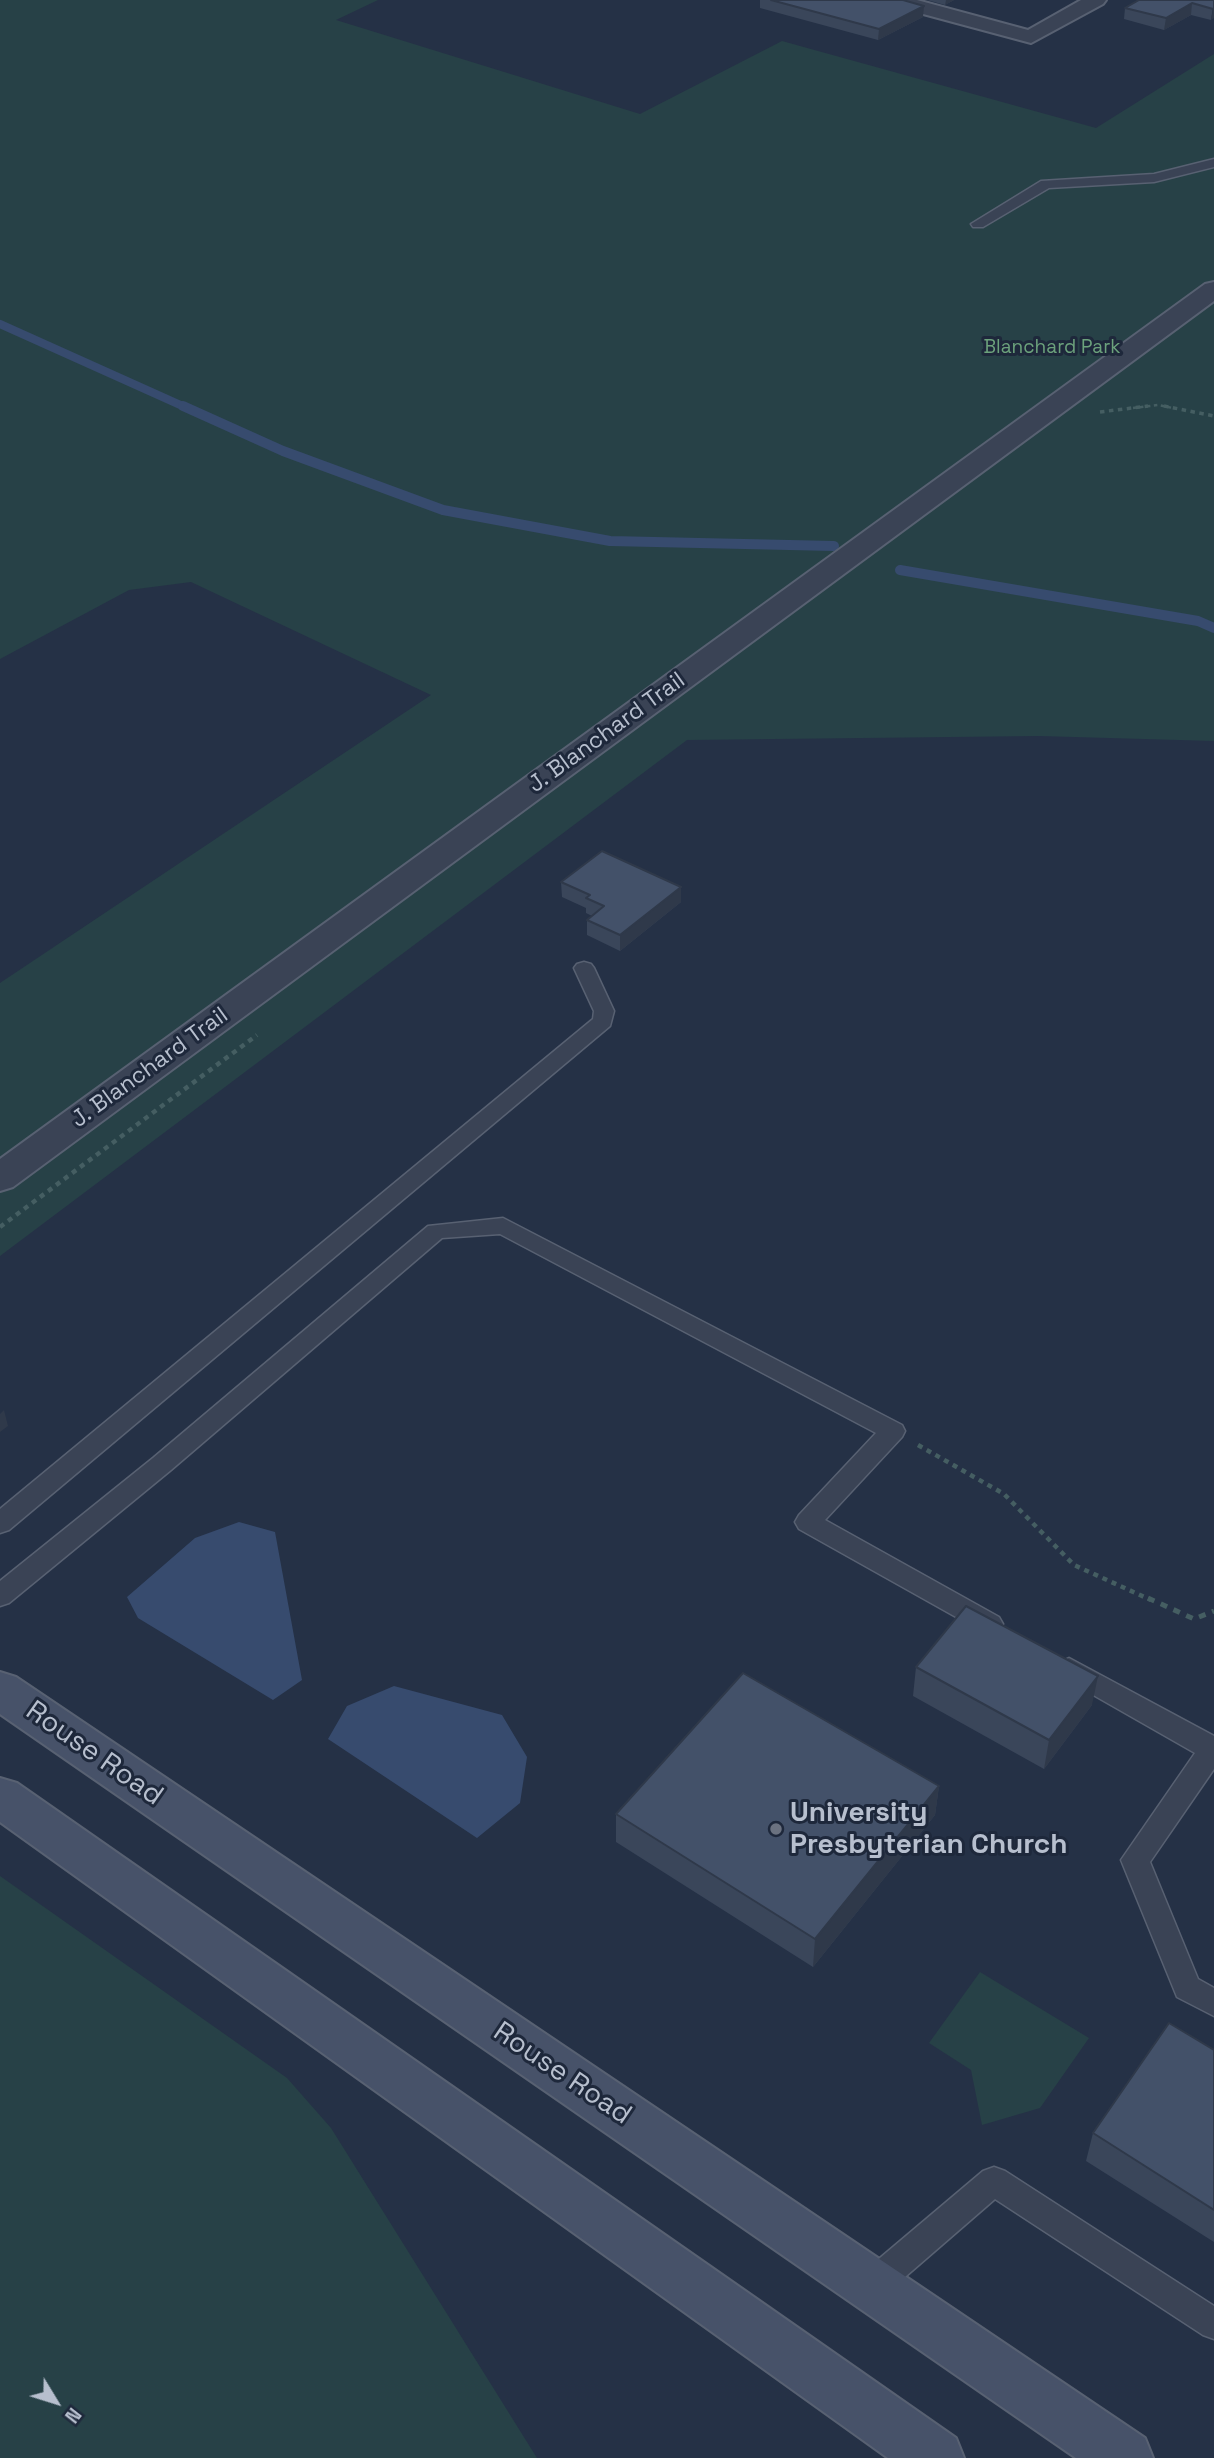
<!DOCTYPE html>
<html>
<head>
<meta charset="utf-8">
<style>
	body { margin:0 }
	#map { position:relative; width:1214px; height:2458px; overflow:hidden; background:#253146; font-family:"Space Grotesk",sans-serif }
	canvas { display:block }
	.north { position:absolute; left:21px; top:2367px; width:70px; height:70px; -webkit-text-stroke:5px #1e283b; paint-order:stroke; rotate:128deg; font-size:19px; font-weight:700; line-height:28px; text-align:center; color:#b7bfce }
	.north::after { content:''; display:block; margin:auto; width:24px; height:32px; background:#b7bfce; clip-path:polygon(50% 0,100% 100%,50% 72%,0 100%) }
</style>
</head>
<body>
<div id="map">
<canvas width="1214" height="2458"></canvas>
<div class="north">N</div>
</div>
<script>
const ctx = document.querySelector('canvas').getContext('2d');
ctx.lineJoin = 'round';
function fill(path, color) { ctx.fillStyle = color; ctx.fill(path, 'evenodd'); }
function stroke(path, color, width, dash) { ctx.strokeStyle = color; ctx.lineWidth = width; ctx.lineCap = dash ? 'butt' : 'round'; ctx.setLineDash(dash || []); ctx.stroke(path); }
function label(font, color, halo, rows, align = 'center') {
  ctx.font = font + ' "Space Grotesk",sans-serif'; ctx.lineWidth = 6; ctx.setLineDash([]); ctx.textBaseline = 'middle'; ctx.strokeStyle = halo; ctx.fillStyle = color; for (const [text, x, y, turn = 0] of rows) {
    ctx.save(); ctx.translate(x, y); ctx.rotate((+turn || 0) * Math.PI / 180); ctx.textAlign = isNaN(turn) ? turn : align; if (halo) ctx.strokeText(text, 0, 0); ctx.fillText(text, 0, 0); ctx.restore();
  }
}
fill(new Path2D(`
	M0,0H378L336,20L640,114L782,41L1096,128L1214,54V741L1039,736L687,740L0,1256V983L431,695L191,582L129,590L0,659Z
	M0,1876L287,2078L331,2128L537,2458H0Z
	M980,1972L1089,2038L1040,2108L982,2125L971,2070L929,2043Z`), '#274147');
fill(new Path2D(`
	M239,1522L275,1532L302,1680L273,1700L138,1618L127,1597L195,1538Z
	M394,1686L502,1715L527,1757L520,1803L477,1838L328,1739L347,1706Z`), '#374b6e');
stroke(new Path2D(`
	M0,324L187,408`), '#374b6e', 8);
stroke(new Path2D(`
	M183,406L283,451L443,510L610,541L834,546
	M900,570L1198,621L1214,628`), '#374b6e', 10);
const lane = new Path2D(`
	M1214,159V167L1154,182L1049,188L983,227H973L971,224L1041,181L1154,174Z
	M584,962L591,964L594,968L614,1011L610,1026L9,1530L0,1533V1509L593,1019L594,1011L574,968L577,964Z
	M503,1218L902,1425L905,1431L902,1437L825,1520L999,1617L1003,1624L999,1631L990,1634L981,1631L799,1529L795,1522L799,1515L876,1433L500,1234L442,1238L171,1470L9,1603L0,1606V1581L153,1458L428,1226Z
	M1069,1658L1214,1736V1769L1150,1862L1198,1979L1214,1988V2016L1177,1997L1121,1860L1195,1753L1060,1676L1056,1669L1060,1662Z
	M994,2167L1005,2171L1214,2306V2339L1203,2335L995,2199L883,2296L872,2300L861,2296L856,2285L861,2274L983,2171Z`);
const street = new Path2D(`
	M883,0H917L1028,30L1081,0H1106L1103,4L1031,43L886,4Z
	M1214,282V301L13,1187L0,1191V1159L1205,284Z`);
const secondary = new Path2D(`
	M0,1672L16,1677L1145,2438L1153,2458H1076L0,1714Z
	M0,1778L17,1783L956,2438L964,2458H888L0,1822Z`);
stroke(lane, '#586172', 3);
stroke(street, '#586172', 4);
stroke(secondary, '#586172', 4);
stroke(new Path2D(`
	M1133,408L1158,405L1173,408`), '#455e62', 2.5, [3.5, 3.5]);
stroke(new Path2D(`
	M1164,406L1214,416
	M1100,412L1148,406`), '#455e62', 3.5, [4.5, 4.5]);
stroke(new Path2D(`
	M0,1227L257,1035
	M918,1445L1004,1494L1074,1565L1151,1600`), '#455e62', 4.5, [5, 5]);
stroke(new Path2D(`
	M1148,1598L1194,1619L1214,1611`), '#455e62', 5, [7, 7]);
fill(lane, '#3a4355');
fill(street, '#3a4355');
fill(secondary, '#475269');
fill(new Path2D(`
	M760,0H903L923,17L878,40L760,8Z
	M927,0H954L945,5Z
	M1214,0L1211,20L1191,15L1164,30L1124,19L1125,8Z
	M561,882L681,887V902L620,951L587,935V920L592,916L586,913V908L562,897Z
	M916,1667L1092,1705L1044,1769L913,1696Z
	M939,1786L935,1815L813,1967L616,1842V1814Z
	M1214,2050V2242L1086,2161L1093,2133Z`), '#3a465a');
fill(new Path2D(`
	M946,0H954L945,5Z
	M1192,3L1191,15L1164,30L1166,18Z
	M924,6L923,17L878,40L879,29Z
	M1214,8V18L1211,20L1213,9Z
	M681,887V902L620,951V935Z
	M4,1410L8,1426L0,1432V1414Z
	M1098,1676L1092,1705L1044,1769L1049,1740Z
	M939,1786L935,1815L813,1967L815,1939Z`), '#2f394a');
const building = new Path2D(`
	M771,0H903L924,6L879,29Z
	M1139,0H1214V8L1213,9L1192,3L1166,18L1125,8Z
	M602,851L681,887L620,935L587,920L604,906L586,898L590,895L561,882Z
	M966,1606L1098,1676L1049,1740L916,1667Z
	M743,1673L939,1786L815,1939L616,1814Z
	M1169,2023L1214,2050V2210L1093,2133Z`);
fill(building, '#435169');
stroke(building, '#2f394a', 2);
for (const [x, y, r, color] of [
	[776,1829,7,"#6b7280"]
]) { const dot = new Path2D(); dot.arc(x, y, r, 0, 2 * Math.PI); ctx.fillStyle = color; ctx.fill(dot); stroke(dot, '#1e283b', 2.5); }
label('19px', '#6ca27c', '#1e283b', [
	["Blanchard Park",1052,348]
]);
label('23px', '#b7bfce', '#1e283b', [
	["J. Blanchard Trail",607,733,-36],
	["J. Blanchard Trail",150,1068,-36]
]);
label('28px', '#b7bfce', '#1e283b', [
	["Rouse Road",94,1754,35],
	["Rouse Road",562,2074,34]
]);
label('bold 28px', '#b7bfce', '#1e283b', [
	["University",790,1813],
	["Presbyterian Church",790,1845]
], 'left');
</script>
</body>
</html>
